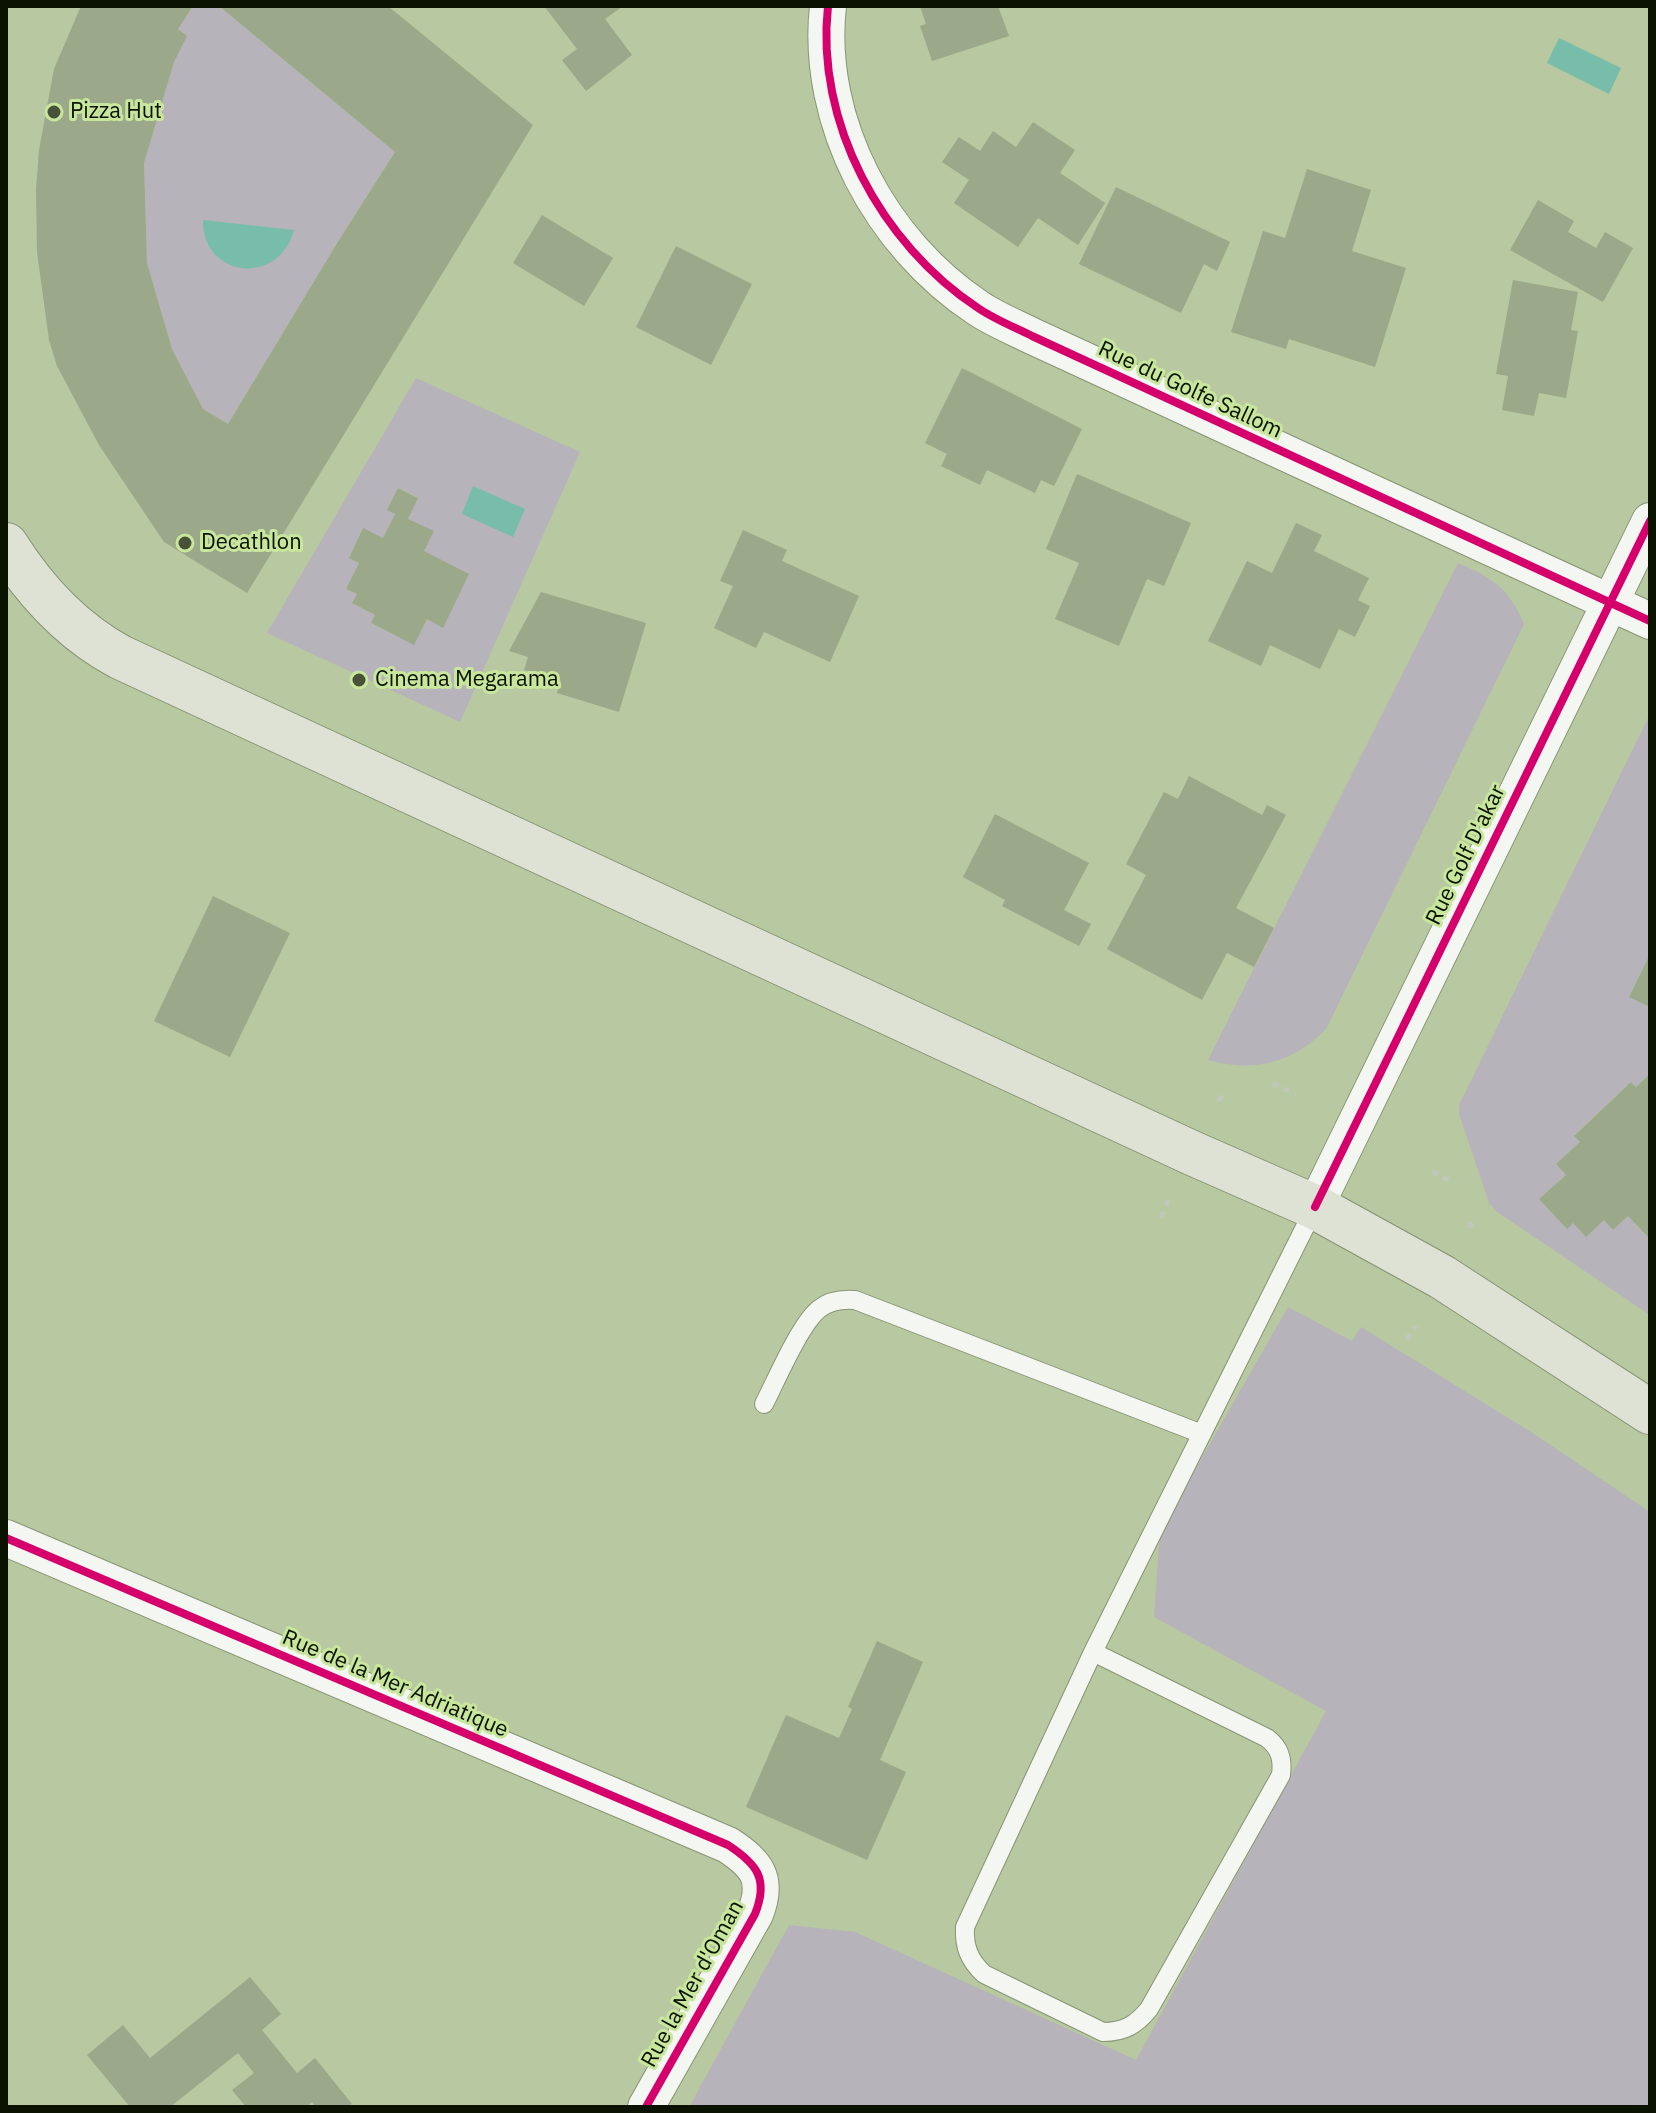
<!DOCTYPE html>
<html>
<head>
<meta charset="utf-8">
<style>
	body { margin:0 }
	#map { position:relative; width:1656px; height:2113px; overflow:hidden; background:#b8c8a0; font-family:"IBM Plex Sans",sans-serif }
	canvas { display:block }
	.frame { position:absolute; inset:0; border:8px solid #0a1200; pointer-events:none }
</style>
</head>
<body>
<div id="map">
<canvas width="1656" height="2113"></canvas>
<div class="frame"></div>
</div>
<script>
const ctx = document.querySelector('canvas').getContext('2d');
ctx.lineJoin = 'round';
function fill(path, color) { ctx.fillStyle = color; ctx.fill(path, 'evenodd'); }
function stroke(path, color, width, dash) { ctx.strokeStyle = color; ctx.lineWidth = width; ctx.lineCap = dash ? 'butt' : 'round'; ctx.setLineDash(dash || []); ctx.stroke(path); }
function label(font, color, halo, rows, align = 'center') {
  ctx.font = font + ' "IBM Plex Sans",sans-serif'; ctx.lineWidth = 6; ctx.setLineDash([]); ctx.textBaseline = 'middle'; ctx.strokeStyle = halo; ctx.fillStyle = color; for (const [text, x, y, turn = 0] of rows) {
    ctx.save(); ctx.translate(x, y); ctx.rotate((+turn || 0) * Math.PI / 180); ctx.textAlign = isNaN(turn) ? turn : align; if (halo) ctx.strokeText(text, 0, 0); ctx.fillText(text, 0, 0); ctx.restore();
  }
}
fill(new Path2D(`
	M193,6H219L395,152L339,240L228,424L203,409L172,349L147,263L144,163L174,62L186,36L178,29Z
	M416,378L580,452L460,722L267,633ZM398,488L418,497L408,519L433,531L424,551L443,627L427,619L414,644L371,624L375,615L352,603L357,594L346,589L359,563L349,557L363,529L383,538L395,514L388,510Z
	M1458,563C1493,578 1509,588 1524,624L1326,1029C1293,1063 1254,1073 1208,1060Z
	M1650,714V954L1629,996L1650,1007V1074L1636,1087L1631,1082L1574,1135L1580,1142L1556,1164L1566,1175L1539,1199L1566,1228L1573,1223L1585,1236L1604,1220L1613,1230L1628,1216L1646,1236L1650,1233V1315L1497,1212L1489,1203L1459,1114V1105Z
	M1288,1307L1352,1341L1361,1327L1531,1432L1650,1512V2107H689L789,1925L855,1932L1136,2060L1326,1711L1154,1617L1160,1531Z`), '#b7b3ba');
fill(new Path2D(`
	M1559,38L1621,68L1609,94L1547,63Z
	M203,220L294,230C279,287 202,278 203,220Z
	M473,486L525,509L513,537L462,514Z`), '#78bda9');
fill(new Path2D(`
	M81,6H193L178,29L187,36L174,62L144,163L147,263L172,349L203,409L228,424L339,240L395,152L219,6H388L533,125L247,593L164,542L99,445L57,366L49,340L37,252L36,189L39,150L54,69Z
	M544,6H623L605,19L632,55L586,91L562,60L577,49Z
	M920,6H998L1009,36L932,61L920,26L926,24Z
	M1033,122L1075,150L1060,173L1105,203L1078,245L1038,218L1018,247L954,203L969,180L942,162L959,137L980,151L993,131L1016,147Z
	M1307,169L1371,190L1352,251L1406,268L1375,367L1289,339L1286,349L1231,332L1263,231L1285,238Z
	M1116,187L1230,242L1217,271L1204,264L1181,313L1079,264Z
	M1538,200L1574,221L1568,232L1596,248L1605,232L1633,248L1603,302L1510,250Z
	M542,215L613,258L584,306L513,263Z
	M676,246L752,284L711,365L636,327Z
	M1513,280L1578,292L1571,330L1578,331L1566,398L1539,393L1534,416L1502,410L1508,376L1496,374Z
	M962,368L1082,429L1054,486L1041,480L1035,493L987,470L980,485L941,466L947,454L925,443Z
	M1077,474L1191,523L1164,586L1147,579L1119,646L1055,619L1079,563L1046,549Z
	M398,488L418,498L408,519L434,531L424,551L469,574L443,628L427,619L414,645L371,623L375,615L352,603L357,594L346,589L359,563L349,558L363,528L383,538L395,514L387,510Z
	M1296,523L1322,535L1314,551L1369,578L1358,600L1370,606L1355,637L1339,629L1320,669L1270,645L1261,666L1208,641L1247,561L1272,573Z
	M743,530L787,550L782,561L859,596L830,662L764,632L756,648L714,628L733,586L720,581Z
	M541,592L646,623L619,712L557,693L561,681L524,670L528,657L509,651Z
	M1189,776L1262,815L1267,805L1286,815L1236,908L1274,928L1254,967L1227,953L1202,1000L1107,949L1146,875L1126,864L1164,792L1178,799Z
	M995,814L1089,863L1064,910L1091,924L1079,946L1002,906L1005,900L963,877Z
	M213,896L290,933L230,1057L154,1021Z
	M1650,954V1007L1629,997Z
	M1650,1074V1233L1647,1236L1628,1216L1613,1230L1604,1220L1586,1237L1573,1223L1567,1229L1539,1199L1566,1175L1556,1164L1580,1142L1574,1136L1631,1082L1636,1087Z
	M877,1641L923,1662L880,1760L906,1772L867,1860L746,1807L786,1715L839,1738L852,1709L848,1707Z
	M250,1977L281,2014L262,2030L297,2073L315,2058L352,2104L348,2107H316L312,2102L306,2107H246L232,2090L254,2073L238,2053L170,2107H130L87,2055L123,2025L150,2058Z`), '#9ba889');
const lane = new Path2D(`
	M764,1404C776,1381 800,1324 819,1309C829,1301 842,1299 855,1300L1202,1434
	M1093,1652L1267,1738C1280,1748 1283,1759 1281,1775L1149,2009C1136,2025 1124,2032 1103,2032L984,1974C969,1960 964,1947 965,1927L1093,1652L1315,1207`);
const street = new Path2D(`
	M828,6C815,122 881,244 978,308C994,319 1014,327 1032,336L1650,621
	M1315,1207L1650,521
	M6,1538L728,1845C757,1864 769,1879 755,1914L646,2107`);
const primary = new Path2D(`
	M6,545C35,591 72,631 120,657L1192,1153L1315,1207L1442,1277L1650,1412`);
stroke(lane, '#889475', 20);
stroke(street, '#889475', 38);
stroke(primary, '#869272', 46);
stroke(new Path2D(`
	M1273,1083L1296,1095
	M1219,1101L1224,1090
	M1433,1171L1452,1182
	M1161,1217L1169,1198
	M1469,1228L1475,1217
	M1407,1339L1416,1326`), '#c2c7bb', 5, [6, 6]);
stroke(lane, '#f4f7f1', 18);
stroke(street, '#f4f7f1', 36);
stroke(primary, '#dde2d4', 44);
stroke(new Path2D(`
	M828,6C815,122 881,244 978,308C994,319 1014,327 1032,336L1650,621
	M1315,1207L1650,521
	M6,1538L728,1845C757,1864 769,1879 755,1914L646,2107`), '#d6006c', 8);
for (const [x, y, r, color] of [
	[54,112,8,"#475238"],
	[185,543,8,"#475238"],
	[359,680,8,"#475238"]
]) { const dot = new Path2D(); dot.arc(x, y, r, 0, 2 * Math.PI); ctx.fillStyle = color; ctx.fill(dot); stroke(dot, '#c9e69d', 3); }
label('22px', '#0a1200', '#c9e69d', [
	["Pizza Hut",70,112],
	["Decathlon",201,543],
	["Cinema Megarama",375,680]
], 'left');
label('22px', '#0a1200', '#c9e69d', [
	["Rue du Golfe Sallom",1190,390,25],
	["Rue Golf D'akar",1466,855,-64],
	["Rue de la Mer Adriatique",395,1684,23],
	["Rue la Mer d'Oman",693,1984,-61]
]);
</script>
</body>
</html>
